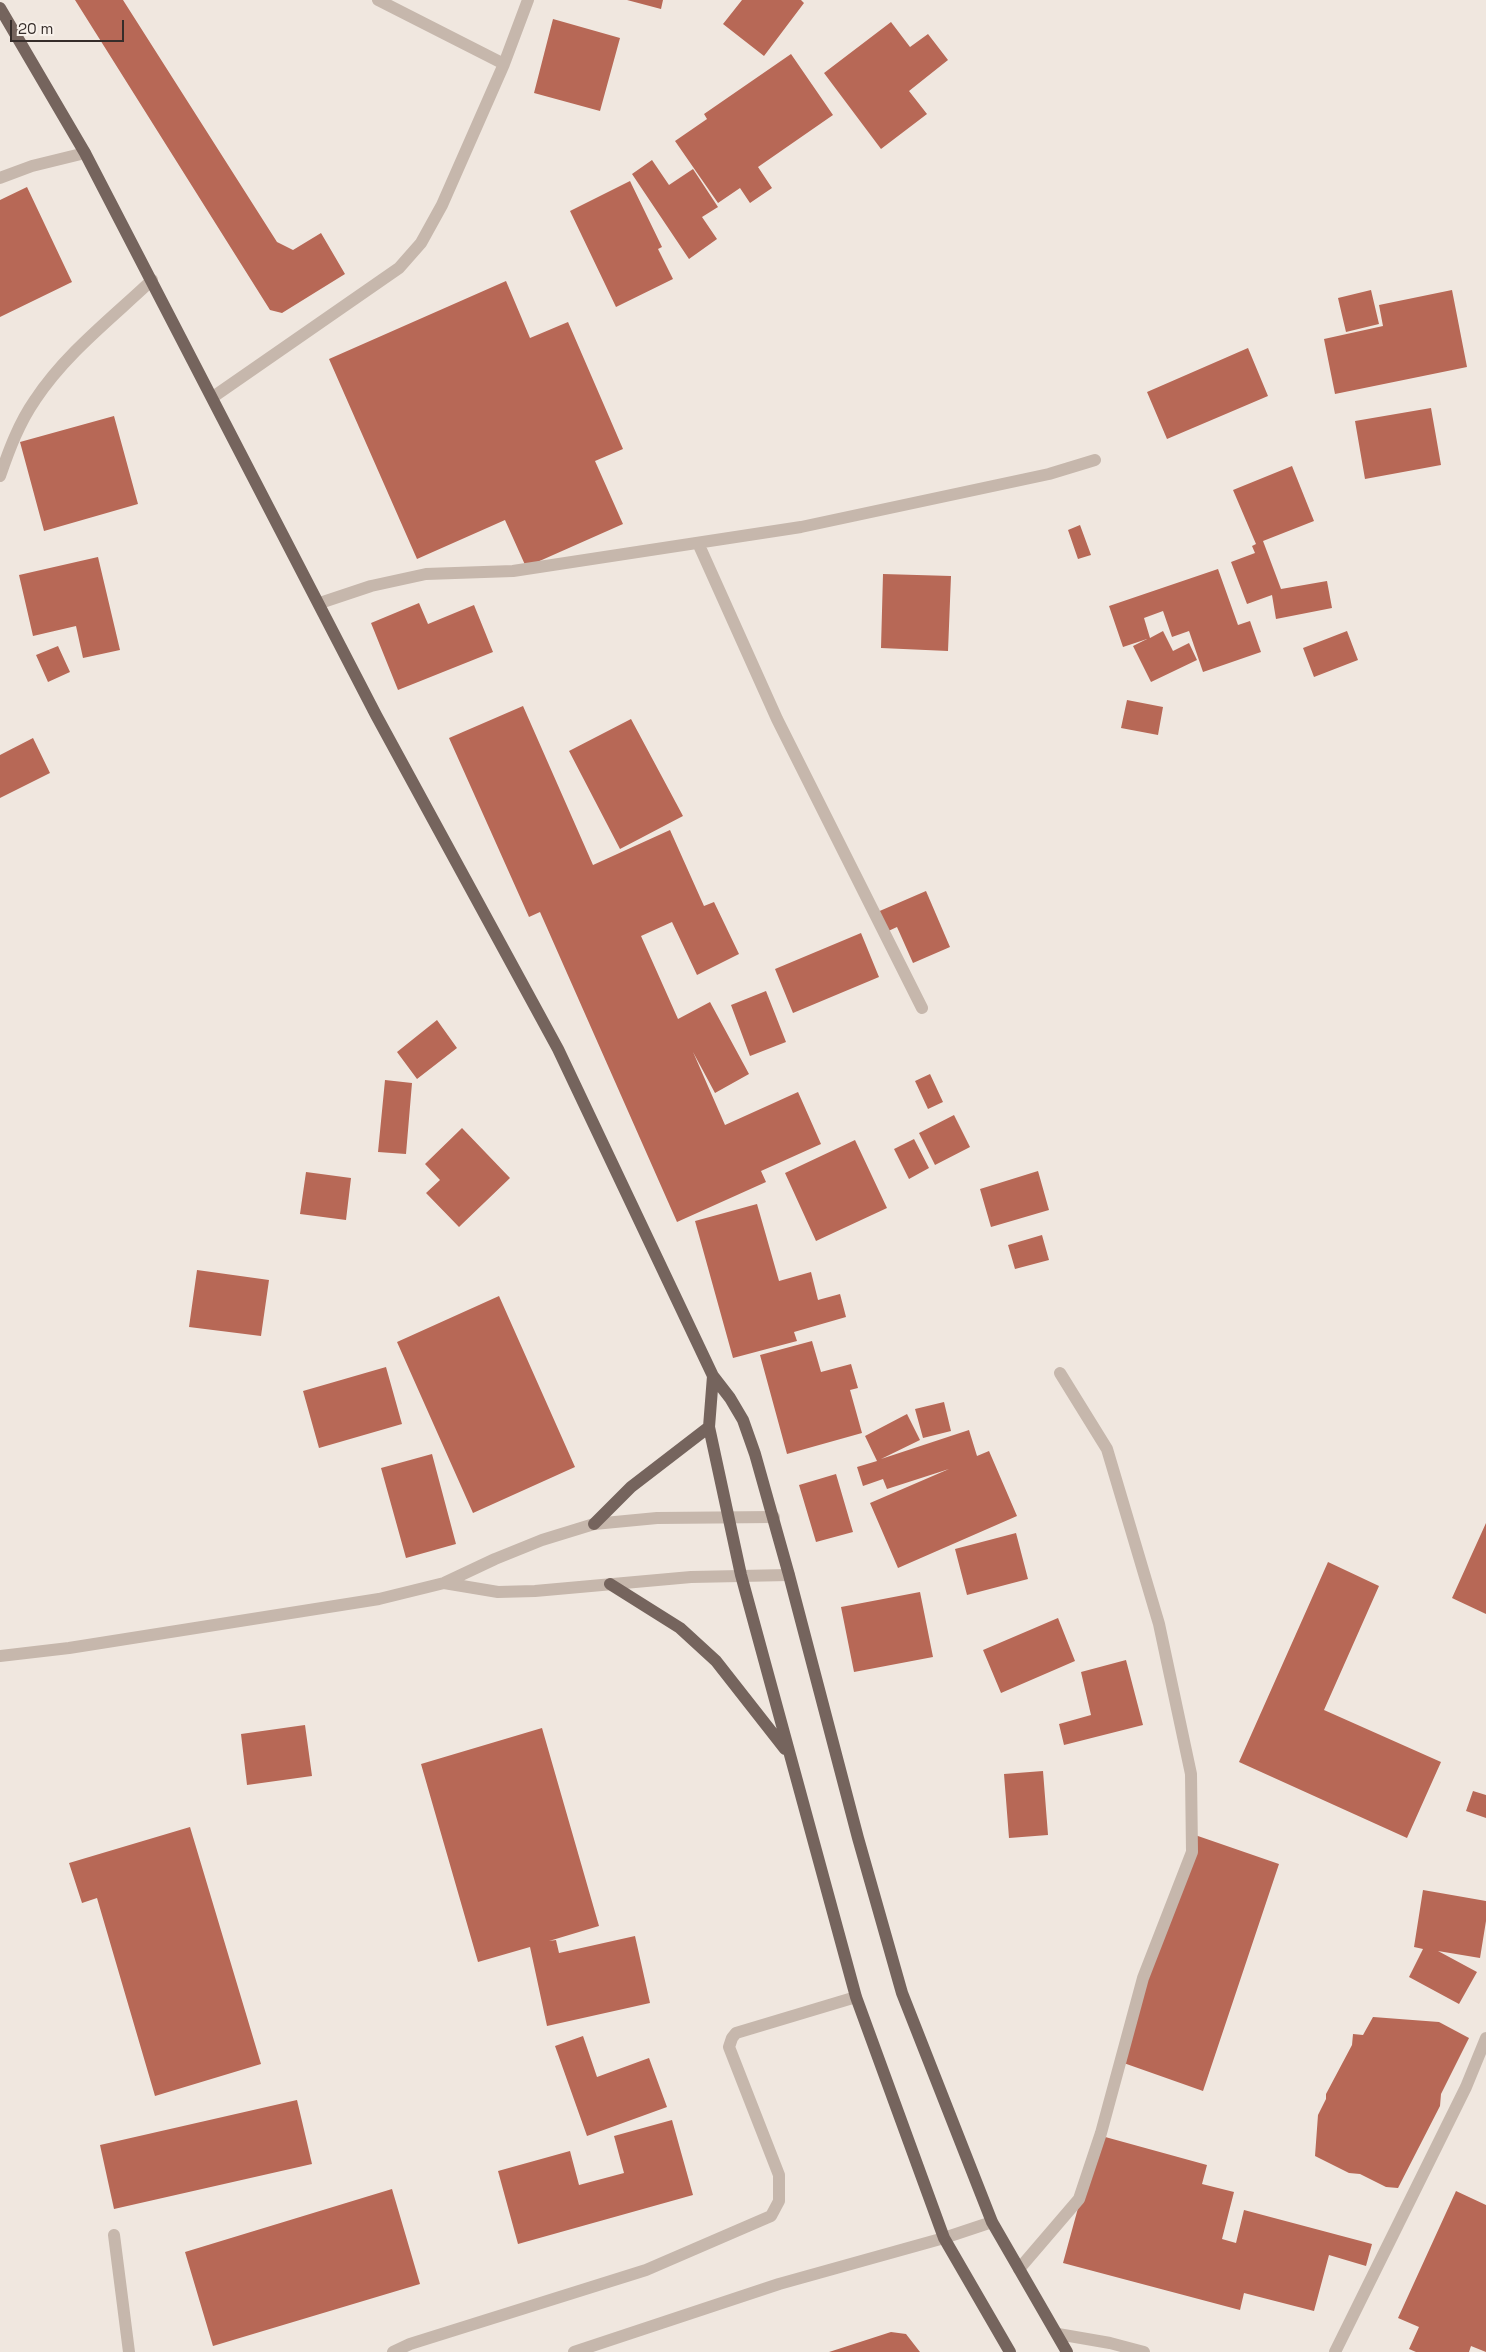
<!DOCTYPE html>
<html>
<head>
<meta charset="utf-8">
<style>
	body { margin:0 }
	#map { position:relative; width:1486px; height:2352px; overflow:hidden; background:#f0e7df; font-family:"Space Grotesk",sans-serif }
	canvas { display:block }
	.scale { position:absolute; left:10px; top:20px; width:114px; height:22px; box-sizing:border-box; border:2px solid #362d2a; border-top:0; padding-left:6px; font-size:15px; line-height:18px; white-space:nowrap; color:#362d2a; -webkit-text-stroke:4px #f8f1eb; paint-order:stroke }
</style>
</head>
<body>
<div id="map">
<canvas width="1486" height="2352"></canvas>
<div class="scale">20 m</div>
</div>
<script>
const ctx = document.querySelector('canvas').getContext('2d');
ctx.lineJoin = 'round';
function fill(path, color) { ctx.fillStyle = color; ctx.fill(path, 'evenodd'); }
function stroke(path, color, width, dash) { ctx.strokeStyle = color; ctx.lineWidth = width; ctx.lineCap = dash ? 'butt' : 'round'; ctx.setLineDash(dash || []); ctx.stroke(path); }
fill(new Path2D(`
	M75,0H123L277,242L293,250L321,233L345,274L282,313L270,310Z
	M627,0H663L661,9Z
	M742,0H801L804,3L764,56L723,24Z
	M553,19L620,38L600,111L534,93Z
	M891,22L910,47L928,34L948,60L909,91L927,114L881,149L824,73Z
	M791,54L833,115L758,167L772,188L750,203L740,188L718,203L675,141L707,119L704,114Z
	M652,160L669,185L693,169L718,207L702,217L717,239L689,259L632,174Z
	M630,181L662,247L658,249L673,279L616,307L570,211Z
	M27,187L72,282L0,317V200Z
	M506,281L530,338L568,322L623,449L595,461L623,524L526,567L505,520L417,559L329,359Z
	M1371,290L1379,324L1346,332L1338,298Z
	M1452,290L1467,367L1335,394L1324,339L1383,326L1379,305Z
	M1248,348L1268,396L1167,439L1147,392Z
	M1431,408L1441,465L1365,479L1355,421Z
	M114,416L138,504L44,531L20,442Z
	M1292,466L1314,521L1263,541L1281,589L1327,581L1332,608L1276,619L1272,595L1247,604L1231,562L1255,553L1252,546L1256,544L1233,490Z
	M1080,525L1091,555L1078,559L1068,530Z
	M98,557L120,650L83,658L76,626L33,636L19,575Z
	M1218,569L1238,625L1250,621L1261,652L1203,672L1189,631L1172,637L1163,611L1144,618L1150,638L1163,631L1173,651L1189,643L1197,660L1151,682L1133,646L1147,639L1123,647L1109,606Z
	M883,574L951,576L948,651L881,648Z
	M419,603L428,624L474,605L493,652L398,690L371,623Z
	M1347,631L1358,660L1314,677L1303,648Z
	M58,646L70,672L48,682L36,655Z
	M1127,700L1163,707L1158,735L1121,728Z
	M523,706L593,865L670,830L704,906L714,902L739,954L697,975L672,922L641,936L678,1019L710,1002L749,1074L715,1093L693,1052L725,1125L798,1092L821,1144L761,1171L766,1182L677,1222L540,912L529,917L449,738Z
	M631,719L683,816L620,849L569,751Z
	M33,738L50,773L0,798V755Z
	M926,891L950,947L913,963L897,927L884,933L875,913Z
	M861,933L879,977L793,1013L775,969Z
	M766,991L786,1042L750,1056L731,1005Z
	M437,1020L457,1048L417,1079L397,1052Z
	M930,1074L943,1102L928,1109L915,1081Z
	M385,1080L412,1083L406,1154L378,1152Z
	M954,1115L970,1147L935,1165L919,1133Z
	M462,1128L510,1178L459,1227L426,1193L440,1180L425,1164Z
	M914,1139L929,1168L909,1179L894,1149Z
	M855,1140L887,1208L816,1241L785,1173Z
	M1038,1171L1049,1210L991,1227L980,1189Z
	M306,1172L351,1178L346,1220L300,1214Z
	M757,1204L779,1281L811,1272L818,1300L840,1294L846,1317L794,1332L797,1341L733,1358L695,1221Z
	M1042,1235L1049,1260L1015,1269L1008,1245Z
	M197,1270L269,1280L261,1336L189,1327Z
	M499,1296L575,1467L473,1513L397,1342Z
	M812,1341L821,1372L851,1364L858,1388L850,1390L862,1433L787,1454L760,1355Z
	M386,1367L402,1424L319,1448L303,1391Z
	M944,1402L951,1431L923,1438L915,1409Z
	M907,1414L920,1440L881,1459L969,1430L977,1456L989,1451L1017,1516L898,1568L870,1503L949,1469L887,1489L883,1479L863,1486L857,1467L877,1461L865,1436Z
	M432,1454L456,1544L406,1558L381,1468Z
	M836,1474L853,1532L816,1542L799,1485Z
	M1486,1523V1614L1452,1598Z
	M1016,1533L1028,1579L967,1595L955,1549Z
	M1328,1562L1379,1586L1324,1710L1441,1762L1407,1838L1239,1762Z
	M920,1592L933,1657L854,1672L841,1607Z
	M1058,1618L1075,1661L1001,1693L983,1650Z
	M1126,1660L1143,1725L1064,1745L1059,1724L1091,1715L1081,1672Z
	M305,1725L312,1776L247,1785L241,1734Z
	M542,1728L599,1926L549,1941L556,1940L559,1953L635,1936L650,2003L547,2026L530,1947L478,1962L421,1764Z
	M1043,1771L1048,1835L1009,1838L1004,1774Z
	M1473,1791L1486,1795V1818L1466,1811Z
	M190,1827L261,2064L155,2096L97,1898L82,1903L69,1863Z
	M1195,1835L1279,1864L1203,2091L1118,2061Z
	M1423,1890L1486,1901V1921L1480,1958L1438,1951L1477,1972L1459,2004L1409,1977L1423,1949L1414,1947Z
	M1373,2017L1439,2022L1469,2038L1441,2094L1440,2106L1398,2188L1386,2187L1360,2174L1349,2173L1315,2156L1318,2115L1326,2099V2094L1352,2045L1353,2034L1363,2035Z
	M583,2036L597,2077L649,2058L667,2107L587,2136L555,2046Z
	M297,2100L312,2164L114,2209L100,2145Z
	M672,2120L693,2195L518,2244L498,2171L570,2151L579,2185L624,2173L614,2136Z
	M1098,2135L1207,2165L1202,2184L1234,2192L1222,2239L1236,2243L1244,2210L1372,2244L1366,2266L1329,2255L1314,2311L1244,2293L1240,2310L1063,2263Z
	M392,2189L420,2284L213,2346L185,2252Z
	M1456,2191L1486,2205V2352L1471,2346L1469,2352H1416L1409,2349L1419,2327L1398,2318Z
	M891,2332L906,2334L920,2352H829Z`), '#b76856');
stroke(new Path2D(`
	M378,0L504,64
	M0,178L32,166L85,153
	M213,397L399,268L421,243L442,205L504,64L528,0
	M0,476C9,450 19,423 35,400C66,353 112,318 152,280
	M698,543L777,719L922,1008
	M320,603L371,586L426,574L513,571L801,527L1049,474L1095,460
	M444,1583L498,1592L535,1591L691,1577L789,1575
	M0,1656L69,1648L379,1599L444,1583L495,1559L542,1540L594,1524L657,1518L774,1517
	M114,2235L129,2352
	M1019,2269L1079,2199L1101,2133L1143,1978L1192,1852L1191,1774L1159,1624L1107,1449L1060,1373
	M1058,2334L1110,2343L1144,2352
	M393,2352L410,2344L646,2270L771,2216L779,2201V2175L729,2047L732,2038L736,2033L856,1997
	M574,2352L779,2284L944,2238L992,2222
	M1335,2352L1466,2087L1486,2038`), '#c6b7ac', 12);
stroke(new Path2D(`
	M0,8L85,153L376,715L558,1049L713,1376L730,1398L743,1420L755,1454L789,1575L858,1838L902,1993L992,2222L1067,2352
	M713,1376L709,1427L741,1575L856,1997L944,2238L1010,2352
	M594,1524L631,1487L709,1427
	M610,1584L680,1628L716,1661L785,1749`), '#75645d', 12);
</script>
</body>
</html>
